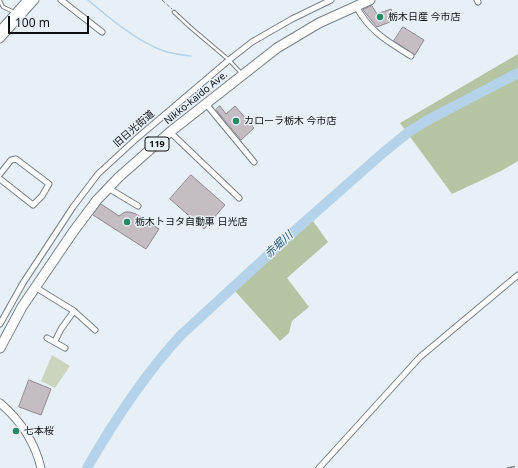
<!DOCTYPE html>
<html>
<head>
<meta charset="utf-8">
<style>
	body { margin:0 }
	#map { position:relative; width:518px; height:468px; overflow:hidden; background:#e8f0f7; font-family:"Noto Sans",sans-serif }
	canvas { display:block }
	.scale { position:absolute; left:8px; top:16px; width:81px; height:18px; box-sizing:border-box; border:2px solid #0c0f11; border-top:0; padding-left:5px; font-size:12px; line-height:14px; white-space:nowrap; color:#0c0f11; -webkit-text-stroke:3px #e8f0f7; paint-order:stroke }
</style>
</head>
<body>
<div id="map">
<canvas width="518" height="468"></canvas>
<div class="scale">100 m</div>
</div>
<script>
const ctx = document.querySelector('canvas').getContext('2d');
ctx.lineJoin = 'round';
function fill(path, color) { ctx.fillStyle = color; ctx.fill(path, 'evenodd'); }
function stroke(path, color, width, dash) { ctx.strokeStyle = color; ctx.lineWidth = width; ctx.lineCap = dash ? 'butt' : 'round'; ctx.setLineDash(dash || []); ctx.stroke(path); }
function label(font, color, halo, rows, align = 'center') {
  ctx.font = font + ' "Noto Sans","Noto Sans JP",sans-serif'; ctx.lineWidth = 3; ctx.setLineDash([]); ctx.textBaseline = 'middle'; ctx.strokeStyle = halo; ctx.fillStyle = color; for (const [text, x, y, turn = 0] of rows) {
    ctx.save(); ctx.translate(x, y); ctx.rotate((+turn || 0) * Math.PI / 180); ctx.textAlign = isNaN(turn) ? turn : align; if (halo) ctx.strokeText(text, 0, 0); ctx.fillText(text, 0, 0); ctx.restore();
  }
}
fill(new Path2D(`
	M52,355L70,366L55,388L41,381Z`), '#cad4bf');
fill(new Path2D(`
	M518,54V161L501,171L452,194L400,123Z
	M313,221L328,242L287,278L309,307L292,321L289,333L280,341L235,291L261,266Z`), '#b5c4a3');
stroke(new Path2D(`
	M88,0C109,18 138,42 164,51C173,54 183,55 191,56`), '#b4d3eb', 1.5);
stroke(new Path2D(`
	M87,468C114,421 144,375 181,335L291,234L384,152L410,131L428,120L518,73`), '#b4d3eb', 10);
const building = new Path2D(`
	M372,6L377,14L391,9L395,20L377,27L363,10Z
	M403,27L424,40L415,55L394,41Z
	M220,106L226,114L235,106L254,128L241,140L216,110Z
	M191,175L225,205L204,229L170,199Z
	M101,204L119,216L125,212H130L136,214L159,229L146,249L93,215Z
	M29,380L51,389L41,415L19,407Z`);
fill(building, '#c5bdc4');
stroke(building, '#8f888e', 1);
const lane = new Path2D(`
	M0,1L3,7L14,12
	M174,12L190,27L229,60L242,74`);
const street = new Path2D(`
	M61,0L102,32
	M477,0L478,2
	M356,6C369,31 388,42 411,56
	M206,104L254,162
	M170,132L239,198
	M0,174L11,160L16,159L49,184L42,196L33,205L0,179
	M108,188L138,206
	M35,287L74,311L95,330
	M0,324L23,283L73,207L98,174L136,139L229,60L252,42L292,19L331,0
	M47,338L65,348
	M55,341L61,329L74,311
	M319,468L420,357L518,275`);
const secondary = new Path2D(`
	M0,30L27,0
	M0,39L35,0
	M0,403C20,420 35,443 41,468`);
const highway = new Path2D(`
	M0,348L22,307L73,232L97,200L119,177L170,132L277,48L319,23L370,0`);
stroke(lane, '#788086', 4.5);
stroke(street, '#788086', 7);
stroke(secondary, '#788086', 9);
stroke(highway, '#788086', 11);
stroke(new Path2D(`
	M162,0L172,9`), '#7d8387', 1, [4, 2]);
stroke(lane, '#fff', 2.5);
stroke(street, '#fff', 5);
stroke(secondary, '#fff', 7);
stroke(highway, '#fff', 9);
stroke(new Path2D(`
	M507,468L518,466`), '#7e8488', 1.5, [8, 4]);
for (const [x, y, r, color] of [
	[380,17,4,"#268a64"],
	[236,121,4,"#268a64"],
	[127,222,4,"#268a64"],
	[16,431,4,"#268a64"]
]) { const dot = new Path2D(); dot.arc(x, y, r, 0, 2 * Math.PI); ctx.fillStyle = color; ctx.fill(dot); stroke(dot, '#e8f0f7', 1.5); }
for (const [x, y, w] of [
	[157,144,24]
]) { const box = new Path2D(); box.roundRect(x - w / 2, y - 7, w, 14, 3); ctx.fillStyle = '#e8f0f7'; ctx.fill(box); stroke(box, '#0c0f11', 1); }
label('bold 9px', '#0c0f11', null, [
	["119",157,144]
]);
label('10px', '#0c0f11', '#e8f0f7', [
	["栃木日産 今市店",388,17],
	["カローラ栃木 今市店",244,121],
	["栃木トヨタ自動車 日光店",135,222],
	["七本桜",24,431]
], 'left');
label('10px', '#0c0f11', '#e8f0f7', [
	["Nikko-kaido Ave.",196,98,-39],
	["旧日光街道",134,129,-41]
]);
label('italic 11px', '#245678', '#e8f0f7', [
	["赤堀川",279,245,-43]
]);
</script>
</body>
</html>
